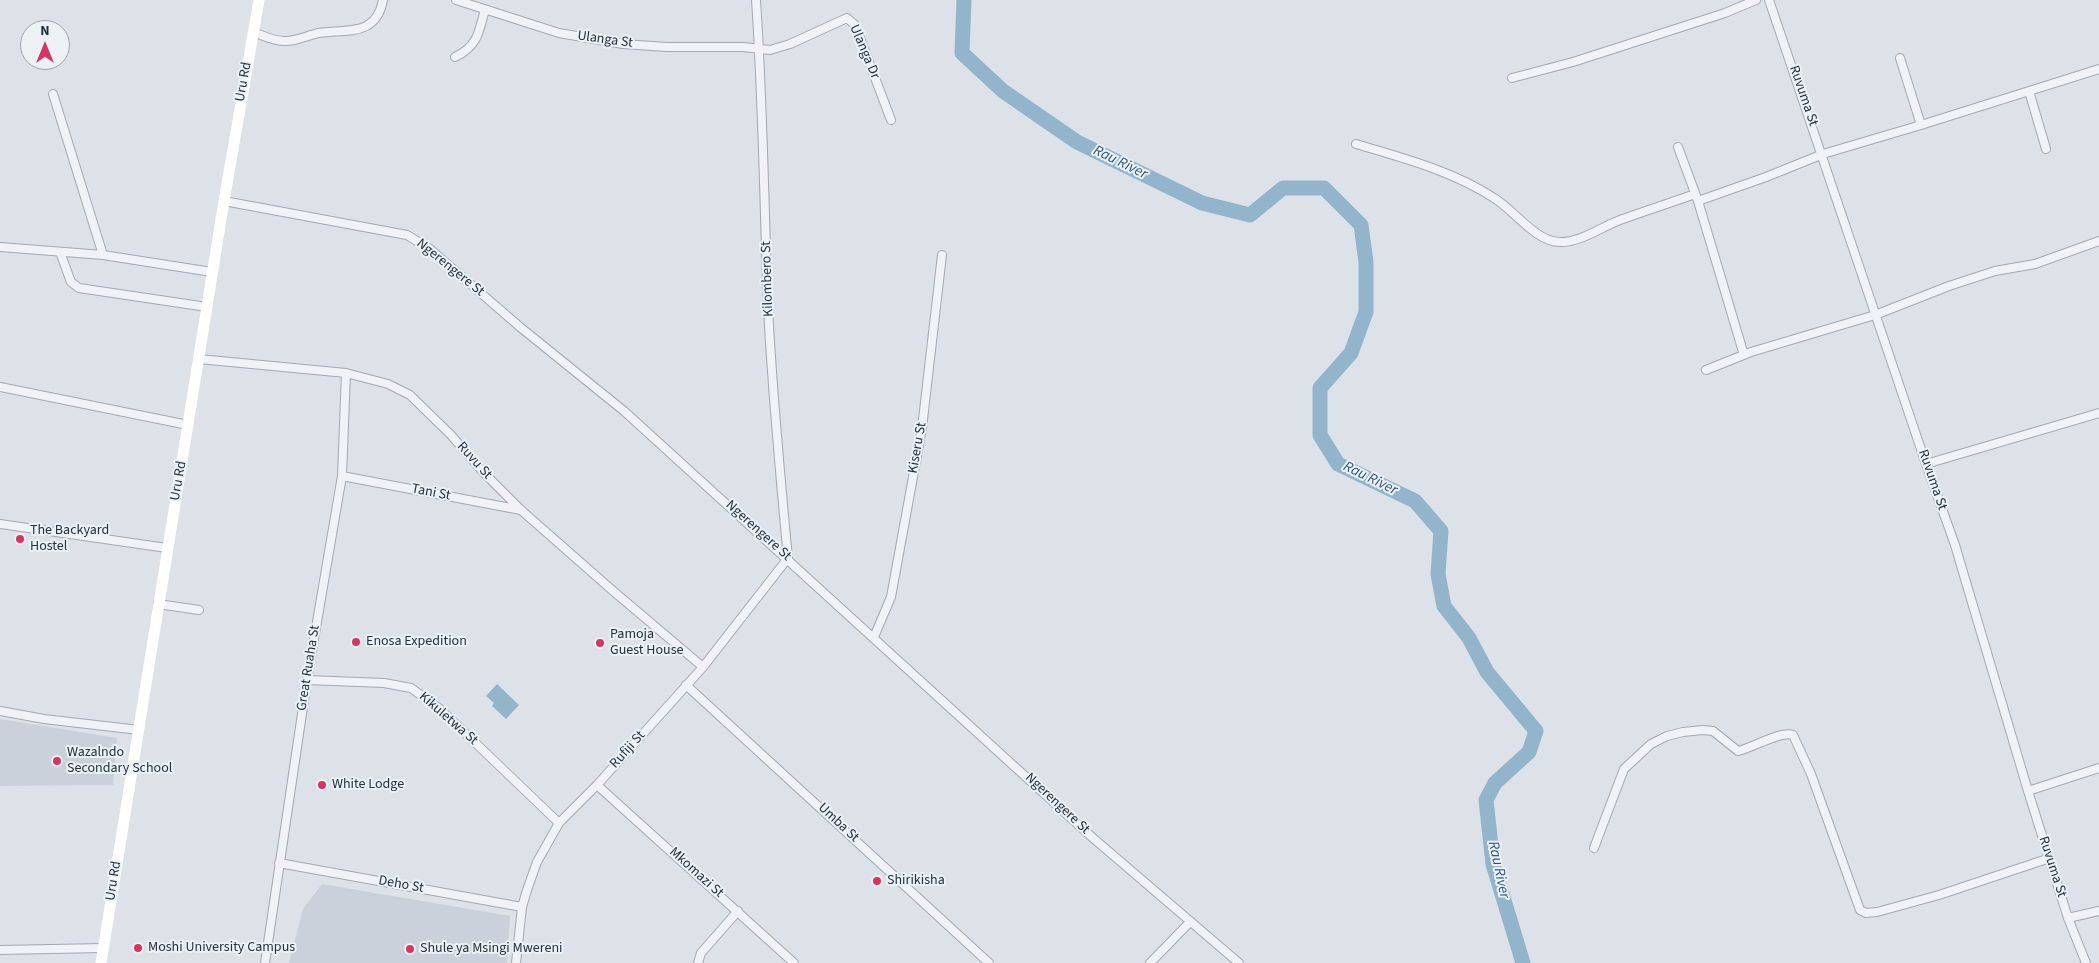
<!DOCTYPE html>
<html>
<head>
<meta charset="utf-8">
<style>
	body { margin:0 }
	#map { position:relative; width:2099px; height:963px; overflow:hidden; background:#dce2e8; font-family:"Source Sans 3",sans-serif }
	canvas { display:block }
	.north { position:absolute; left:20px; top:20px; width:50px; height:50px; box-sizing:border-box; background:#ebf1f5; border:1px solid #9ba4ac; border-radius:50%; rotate:0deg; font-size:14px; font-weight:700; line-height:20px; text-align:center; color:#24313f }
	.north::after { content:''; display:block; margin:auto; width:18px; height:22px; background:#d93460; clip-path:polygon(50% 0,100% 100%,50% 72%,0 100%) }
</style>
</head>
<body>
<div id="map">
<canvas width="2099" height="963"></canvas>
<div class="north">N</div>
</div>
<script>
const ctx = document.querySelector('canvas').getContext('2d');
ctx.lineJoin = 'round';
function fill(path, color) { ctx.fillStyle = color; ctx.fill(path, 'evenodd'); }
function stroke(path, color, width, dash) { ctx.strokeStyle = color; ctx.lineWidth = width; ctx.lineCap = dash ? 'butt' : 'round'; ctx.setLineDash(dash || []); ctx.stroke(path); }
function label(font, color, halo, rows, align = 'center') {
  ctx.font = font + ' "Source Sans 3",sans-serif'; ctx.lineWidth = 4; ctx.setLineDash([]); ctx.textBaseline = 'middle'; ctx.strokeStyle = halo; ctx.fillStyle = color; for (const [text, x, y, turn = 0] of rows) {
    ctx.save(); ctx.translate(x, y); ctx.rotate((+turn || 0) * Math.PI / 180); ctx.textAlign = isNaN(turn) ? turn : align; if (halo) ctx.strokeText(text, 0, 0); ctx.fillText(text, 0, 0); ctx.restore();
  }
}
fill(new Path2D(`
	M0,719L117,738L113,785L0,786Z
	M322,884L510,916L507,963H289L303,909Z`), '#cad1da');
fill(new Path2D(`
	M497,684L519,705L506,719L492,706L494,703L486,696Z`), '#93b5cb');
stroke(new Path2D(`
	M964,0L962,53L1003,91L1077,142L1202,203L1250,215L1283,188H1324L1361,225L1366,262V312L1351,353L1320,388V435L1338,464L1415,501L1441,531L1438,574L1444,606L1469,638L1487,672L1536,731L1529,752L1495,783L1486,800L1493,864L1523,963`), '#93b5cb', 15);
const street = new Path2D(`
	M456,0L559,33L623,44L667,47H743L770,50L790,44L847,18L855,25L891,120
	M1769,0L1926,464L1955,545L2028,791L2068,918L2086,963
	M253,32C262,35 275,42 286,41C297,41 308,35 319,33C347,29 376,37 383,0
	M455,57C478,46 479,32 485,9
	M1900,58L1921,125
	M1512,78L1573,62L1725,13L1756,0
	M2029,91L2046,149
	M53,94L103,255
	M1356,144C1403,158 1453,171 1494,198C1514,210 1535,241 1559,242C1580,243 1601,227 1620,220C1645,211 1670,203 1695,194
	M1678,147L1698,201L1744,355
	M224,201L407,235L430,249L520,327L624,411L1093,838L1239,963
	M1698,201L1766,177L1823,154L1921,125L2099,69
	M0,247L103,255L212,272
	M60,252L71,282L79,288L207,307
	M199,359L346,373L388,384L410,395L451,435L484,473L521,510L612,590L703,667
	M1706,370L1751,352L1875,315L1949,286L1995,271L2035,264L2099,241
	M0,387L188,425
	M1926,464L2099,413
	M342,476L521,510
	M0,524L167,548
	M158,604L199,610
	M874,637L891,597L922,428L942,255
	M307,680L384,683L411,688L440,709L559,823
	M686,685L989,963
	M0,711L44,719L139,730
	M597,785L794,963
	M2028,791L2099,768
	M1594,848L1624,769L1651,744L1667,736L1683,732L1703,730L1713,731L1738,751C1752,748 1782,730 1793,735L1811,774L1860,910L1866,913L1877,912L1939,895L2050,858
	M279,863L522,907
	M2068,918L2099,911
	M0,950L103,948
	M265,963L307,680L342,476L346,373
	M516,963L522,907L527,890L537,862L559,823L597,785L703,667L788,558C780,474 772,390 768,306C764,204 763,102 756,0
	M698,963L701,953L738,911
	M1150,963L1190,922`);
stroke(street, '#a1a9b2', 10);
stroke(street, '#eff2f6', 8);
stroke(new Path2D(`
	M101,963L224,201L259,0`), '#fff', 11);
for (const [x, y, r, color] of [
	[20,539,5,"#d93460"],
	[356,642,5,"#d93460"],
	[600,643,5,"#d93460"],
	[57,761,5,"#d93460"],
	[322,785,5,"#d93460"],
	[877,881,5,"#d93460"],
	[138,948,5,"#d93460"],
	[410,949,5,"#d93460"]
]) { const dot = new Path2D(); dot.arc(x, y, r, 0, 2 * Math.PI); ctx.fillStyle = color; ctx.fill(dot); stroke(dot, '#ebf1f5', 2); }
label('14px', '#24313f', '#ebf1f5', [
	["Ulanga St",605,40,8],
	["Ulanga Dr",864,52,67],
	["Uru Rd",244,82,-80],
	["Ruvuma St",1803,96,71],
	["Ngerengere St",450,268,39],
	["Kilombero St",768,279,-92],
	["Kiseru St",918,448,-80],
	["Ruvu St",474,461,48],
	["Ruvuma St",1932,480,71],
	["Uru Rd",179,481,-80],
	["Tani St",431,493,11],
	["Ngerengere St",758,531,42],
	["Great Ruaha St",309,668,-81],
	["Kikuletwa St",448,719,41],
	["Rufiji St",628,750,-48],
	["Ngerengere St",1057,804,43],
	["Umba St",838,823,43],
	["Ruvuma St",2052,867,72],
	["Mkomazi St",696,873,42],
	["Uru Rd",114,881,-81],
	["Deho St",401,885,10]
]);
label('14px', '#24313f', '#ebf1f5', [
	["The Backyard",30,531],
	["Hostel",30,547],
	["Pamoja",610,635],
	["Guest House",610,651],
	["Enosa Expedition",366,642],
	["Wazalndo",67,753],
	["Secondary School",67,769],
	["White Lodge",332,785],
	["Shirikisha",887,881],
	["Moshi University Campus",148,948],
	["Shule ya Msingi Mwereni",420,949]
], 'left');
label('italic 15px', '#2b5576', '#ebf1f5', [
	["Rau River",1120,163,26],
	["Rau River",1370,479,26],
	["Rau River",1498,870,78]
]);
</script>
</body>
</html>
